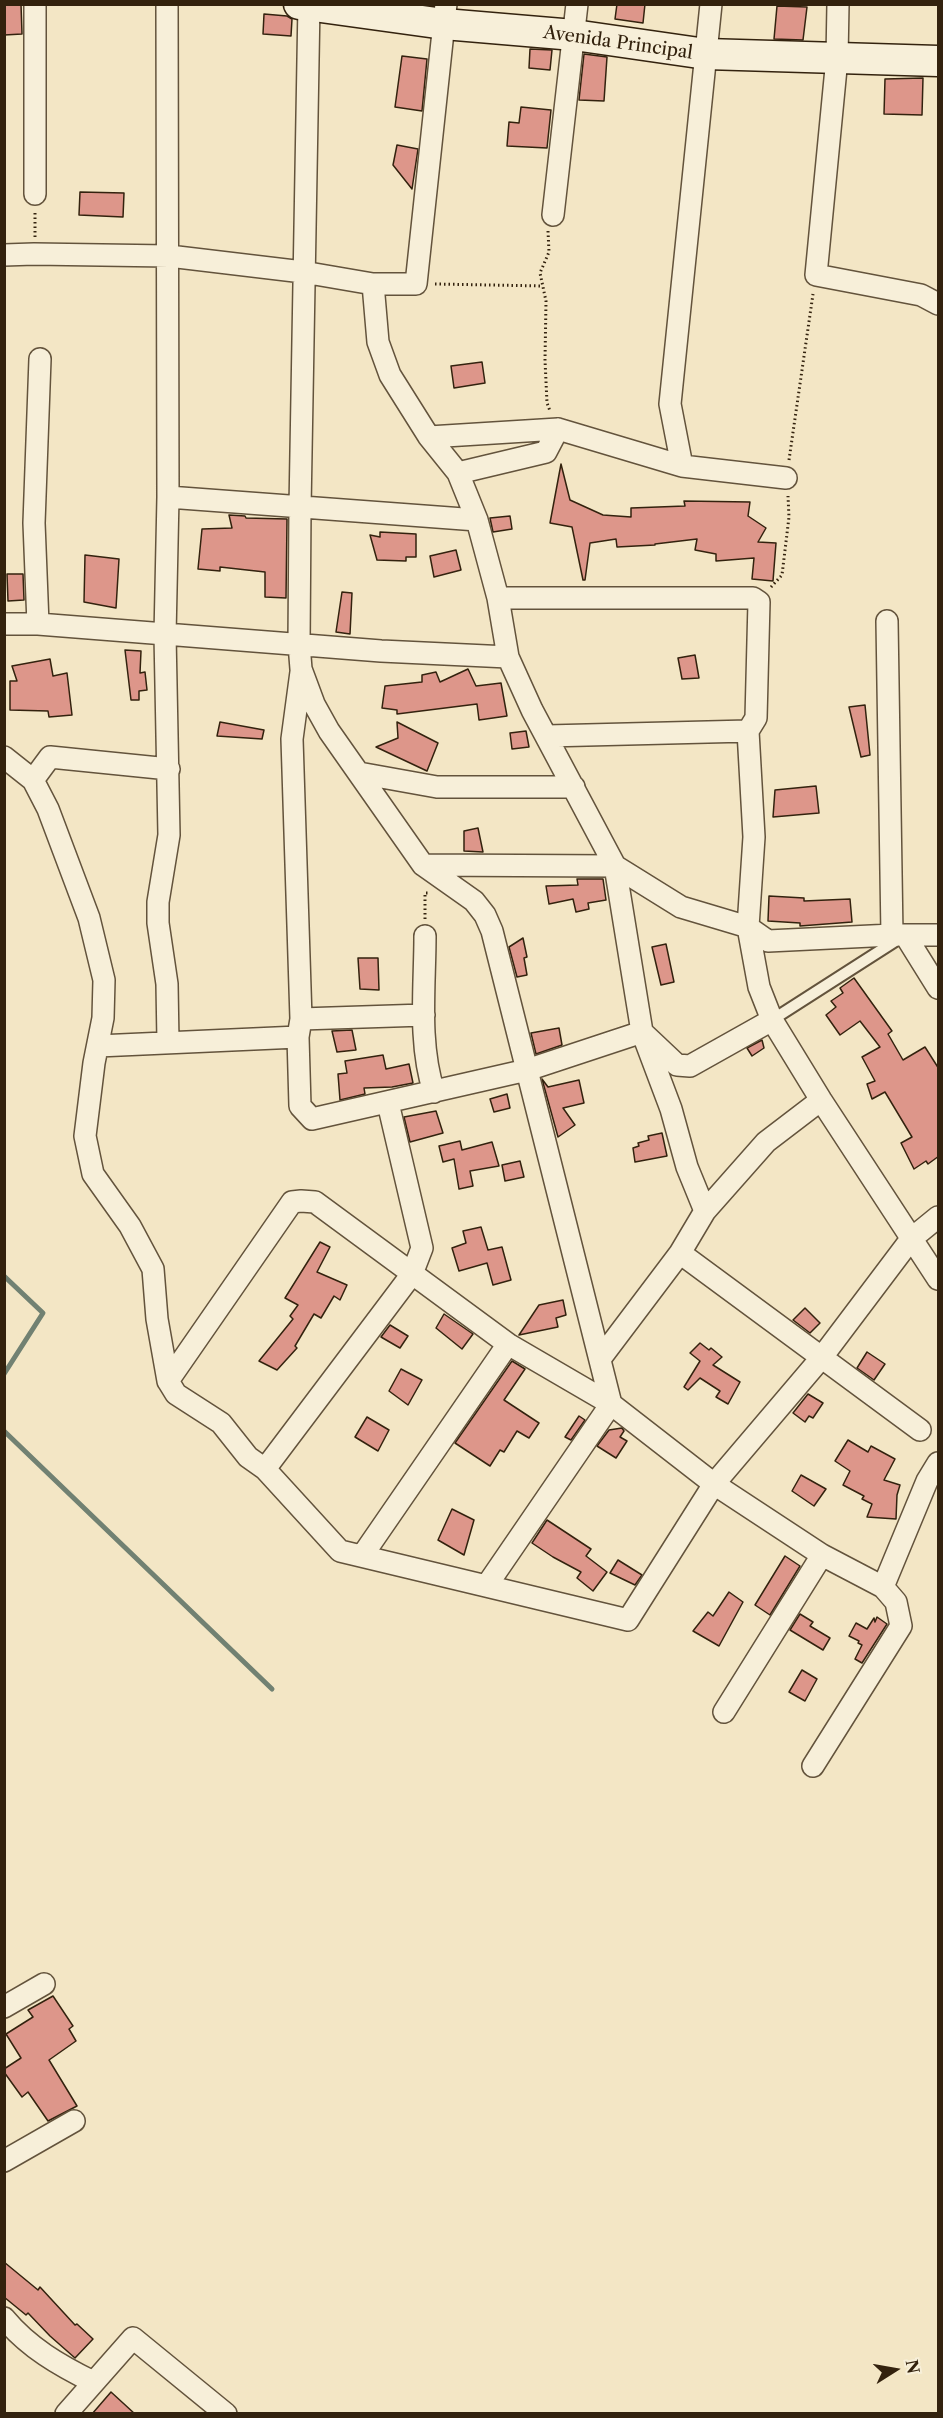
<!DOCTYPE html>
<html>
<head>
<meta charset="utf-8">
<style>
	body { margin:0 }
	#map { position:relative; width:943px; height:2418px; overflow:hidden; background:#f3e6c5; font-family:"Libre Caslon Text",serif }
	canvas { display:block }
	.frame { position:absolute; inset:0; border:6px solid #33220e; pointer-events:none }
	.north { position:absolute; left:865px; top:2340px; width:60px; height:60px; -webkit-text-stroke:4px #f7efd9; paint-order:stroke; rotate:79deg; font-size:16px; font-weight:700; line-height:24px; text-align:center; color:#33220e }
	.north::after { content:''; display:block; margin:auto; width:21px; height:27px; background:#33220e; clip-path:polygon(50% 0,100% 100%,50% 72%,0 100%) }
</style>
</head>
<body>
<div id="map">
<canvas width="943" height="2418"></canvas>
<div class="frame"></div>
<div class="north">N</div>
</div>
<script>
const ctx = document.querySelector('canvas').getContext('2d');
ctx.lineJoin = 'round';
function stroke(path, color, width, dash) { ctx.strokeStyle = color; ctx.lineWidth = width; ctx.lineCap = dash ? 'butt' : 'round'; ctx.setLineDash(dash || []); ctx.stroke(path); }
function fill(path, color) { ctx.fillStyle = color; ctx.fill(path, 'evenodd'); }
function label(font, color, halo, rows, align = 'center') {
  ctx.font = font + ' "Libre Caslon Text",serif'; ctx.lineWidth = 4.5; ctx.setLineDash([]); ctx.textBaseline = 'middle'; ctx.strokeStyle = halo; ctx.fillStyle = color; for (const [text, x, y, turn = 0] of rows) {
    ctx.save(); ctx.translate(x, y); ctx.rotate((+turn || 0) * Math.PI / 180); ctx.textAlign = isNaN(turn) ? turn : align; if (halo) ctx.strokeText(text, 0, 0); ctx.fillText(text, 0, 0); ctx.restore();
  }
}
stroke(new Path2D(`
	M4,1276L43,1313L4,1374
	M4,1431L272,1689`), '#718172', 5);
const building = new Path2D(`
	M21,4L22,34L4,35V5Z
	M617,4H645L643,23L615,19Z
	M777,6L807,7L803,40L774,39Z
	M264,14L287,16L292,19L291,36L263,34Z
	M530,49L552,50L550,70L529,68Z
	M584,54L607,57L604,101L579,100Z
	M402,56L427,59L422,111L395,107Z
	M923,78L922,115L884,114L885,79Z
	M521,107L551,110L547,148L507,146L509,122L519,123Z
	M397,145L418,149L412,189L393,165Z
	M80,192L124,193L123,217L79,215Z
	M482,362L485,383L454,388L451,366Z
	M561,464L570,500L603,515L631,517V508L685,506L684,501L750,502L748,516L766,528L758,542L776,543L773,581L752,579L754,558L716,561V554L695,550L697,539L655,544V545L617,547L616,539L590,543L585,580H583L572,527L550,523Z
	M229,515L245,516L246,518L287,519L286,598L265,597V572L220,567V571L198,569L202,529L232,528Z
	M510,516L512,529L493,532L490,518Z
	M380,532L416,534V557H406V561L377,560L370,535L380,537Z
	M456,550L461,570L434,577L430,556Z
	M85,555L119,559L116,608L84,602Z
	M7,574H23L24,600L8,601Z
	M342,592L352,593L350,634L336,632Z
	M125,650L141,651L140,673L145,672L147,690L139,691V700H131Z
	M695,655L699,678L682,679L678,658Z
	M50,659L53,676L67,673L72,715L49,717L48,711L10,710V681H17L12,666Z
	M468,669L476,686L501,683L507,716L479,720L477,704L397,714V710L382,708L385,686L422,682V675L436,672L440,682Z
	M865,705L870,755L861,757L849,707Z
	M220,722L264,730L262,739L217,736Z
	M397,722L438,743L427,771L376,747L398,738Z
	M526,731L529,747L512,749L510,733Z
	M816,786L819,813L773,817L775,790Z
	M478,828L483,852L464,851V831Z
	M577,879H603L606,900L588,903L589,909L576,912L573,899L549,904L546,886L578,885Z
	M769,896L804,898V901L850,899L852,922L800,926V923L768,921Z
	M523,938L527,957L524,958L527,975L517,977L509,947Z
	M666,944L674,982L661,985L652,947Z
	M358,958H378L379,990L360,989Z
	M854,978L892,1031L888,1034L903,1060L925,1047L939,1069V1156L928,1164L926,1161L914,1169L901,1143L912,1137L885,1092L872,1099L867,1084L875,1081L862,1057L880,1047L860,1021L840,1035L826,1015L836,1007L831,1001L843,993L840,988Z
	M559,1028L562,1045L536,1054L531,1033Z
	M352,1030L356,1050L337,1052L332,1031Z
	M762,1040L764,1048L752,1056L747,1048Z
	M383,1055L386,1069L409,1064L413,1083L392,1087L364,1088L365,1094L340,1100L338,1074L347,1073L345,1061Z
	M542,1079L548,1087L579,1080L584,1103L563,1108L575,1125L558,1137Z
	M507,1094L510,1108L494,1112L490,1099Z
	M436,1111L443,1133L410,1142L404,1117Z
	M662,1133L667,1156L635,1162L633,1148L639,1146L638,1143L649,1140L648,1136Z
	M460,1141L462,1150L492,1142L499,1166L470,1171L473,1186L459,1189L454,1159L443,1162L439,1146Z
	M520,1161L524,1177L505,1181L502,1165Z
	M481,1227L488,1250L502,1247L511,1280L493,1285L487,1263L459,1271L452,1248L466,1243L463,1231Z
	M320,1242L330,1247L317,1272L347,1285L340,1300L334,1296L321,1318L314,1314L295,1346L297,1348L277,1370L259,1361L293,1319L290,1316L298,1305L285,1298Z
	M563,1300L566,1315L556,1318L558,1327L519,1335L539,1305Z
	M805,1308L820,1323L810,1333L793,1320Z
	M444,1314L473,1334L462,1349L436,1328Z
	M390,1325L408,1336L400,1348L381,1337Z
	M700,1343L709,1350L711,1348L722,1357L713,1365L740,1382L728,1404L716,1397L720,1391L700,1378L688,1390L684,1387L700,1361L690,1353Z
	M867,1352L885,1364L874,1380L857,1368Z
	M512,1361L525,1369L504,1400L539,1423L529,1438L517,1431L504,1452L500,1450L490,1466L455,1443Z
	M401,1369L422,1380L408,1405L389,1391Z
	M808,1394L823,1403L813,1418L809,1416L805,1422L793,1413Z
	M579,1416L585,1420L571,1440L565,1437Z
	M367,1417L389,1430L378,1451L355,1437Z
	M622,1428L624,1431L620,1437L627,1441L616,1458L597,1446L609,1430Z
	M848,1440L868,1452L871,1446L895,1459L884,1480L900,1485L897,1495L896,1519L867,1517L872,1504L862,1499L864,1496L843,1485L850,1471L835,1461Z
	M801,1475L826,1489L814,1506L792,1491Z
	M452,1509L474,1520L464,1555L438,1540Z
	M547,1520L591,1549L586,1556L607,1572L593,1591L577,1578L581,1572L553,1557L532,1543Z
	M785,1556L800,1566L770,1615L755,1605Z
	M618,1560L642,1575L635,1585L610,1573Z
	M729,1592L743,1602L719,1646L693,1631L708,1612L713,1616Z
	M800,1614L813,1622L810,1626L830,1638L823,1650L790,1630Z
	M877,1617L887,1624L862,1663L855,1659L862,1645L858,1643L859,1641L849,1636L856,1623L867,1629L874,1618L875,1622Z
	M802,1670L817,1679L805,1701L789,1692Z
	M53,1996L73,2026L69,2029L76,2041L49,2060L77,2106L48,2121L28,2092L22,2097L4,2072V2069L21,2058L6,2034L33,2017L28,2010Z
	M4,2262L38,2290L40,2287L75,2325L77,2324L93,2339L75,2358L50,2336L28,2313L26,2315L4,2297Z
	M111,2392L135,2414H92Z`);
fill(building, '#dd968a');
stroke(building, '#33220e', 1.5);
const lane = new Path2D(`
	M772,1020L900,938`);
const street = new Path2D(`
	M35,4V194
	M167,4L168,497L165,635L169,835L158,902V923L167,984L168,1042
	M309,4L300,508L299,644L301,669L314,704L329,731L423,865L474,901L485,915L492,931L611,1404L487,1585
	M838,4L837,58L816,275L921,295L938,304
	M553,215L577,4
	M4,255L34,254L169,256L303,272L373,284H416L446,4
	M373,284L378,342L390,375L429,437L458,473L477,520L498,598L508,657L532,710L615,866L681,907L748,927L768,941L892,935H938
	M429,437L558,429L682,466L786,478
	M682,466L670,404L711,4
	M458,473L546,452L558,429
	M168,497L477,520
	M498,598H753L759,602L756,718L748,731L547,736
	M887,621L892,935
	M4,624H38L381,651L508,657
	M38,624L34,523L40,359
	M301,672L292,739L301,1019L298,1037L300,1106L312,1119L527,1070L642,1032L677,1065L690,1066L772,1020
	M748,731L754,837L748,927L759,987L772,1020L821,1100L938,1279
	M4,757L33,780L48,809L89,918L104,980L103,1018L94,1063L85,1136L93,1174L130,1226L153,1269L157,1319L168,1381L176,1394L221,1423L248,1457L265,1469L340,1551L628,1620L714,1484L822,1357L911,1239L938,1217
	M359,773L437,787H574
	M33,780L50,757L169,769
	M423,865L615,866L642,1032L671,1109L687,1167L705,1211
	M905,935L938,988
	M425,936C425,987 418,1043 434,1092
	M301,1019L424,1015
	M98,1046L298,1037
	M680,1253L920,1430
	M600,1359L680,1253L705,1211L766,1142L821,1100
	M168,1381L292,1202L301,1201L315,1202L508,1344L611,1404L714,1484L822,1555L883,1587L896,1602L901,1626L813,1766
	M265,1469L412,1274L422,1248L388,1103
	M362,1556L508,1344
	M883,1587L927,1481L938,1463
	M724,1712L822,1555
	M4,2007L44,1984
	M4,2161L74,2121
	M4,2318C29,2348 59,2365 93,2382
	M66,2414L133,2338L226,2414`);
const secondary = new Path2D(`
	M299,4L444,24L574,35L706,54L938,61`);
stroke(lane, '#63533c', 14);
stroke(street, '#63533c', 24);
stroke(secondary, '#33220e', 33);
stroke(new Path2D(`
	M548,231L549,252L540,273L546,301L545,360L547,403L550,411
	M35,237V213
	M435,284L543,286
	M789,460L813,294
	M771,587L782,575L789,517L788,496
	M425,919V893H428`), '#33220e', 3, [1.5, 3]);
stroke(lane, '#f7efd9', 10);
stroke(street, '#f7efd9', 21);
stroke(secondary, '#f7efd9', 30);
label('18px', '#33220e', '#f7efd9', [
	["Avenida Principal",618,43,8]
]);
</script>
</body>
</html>
